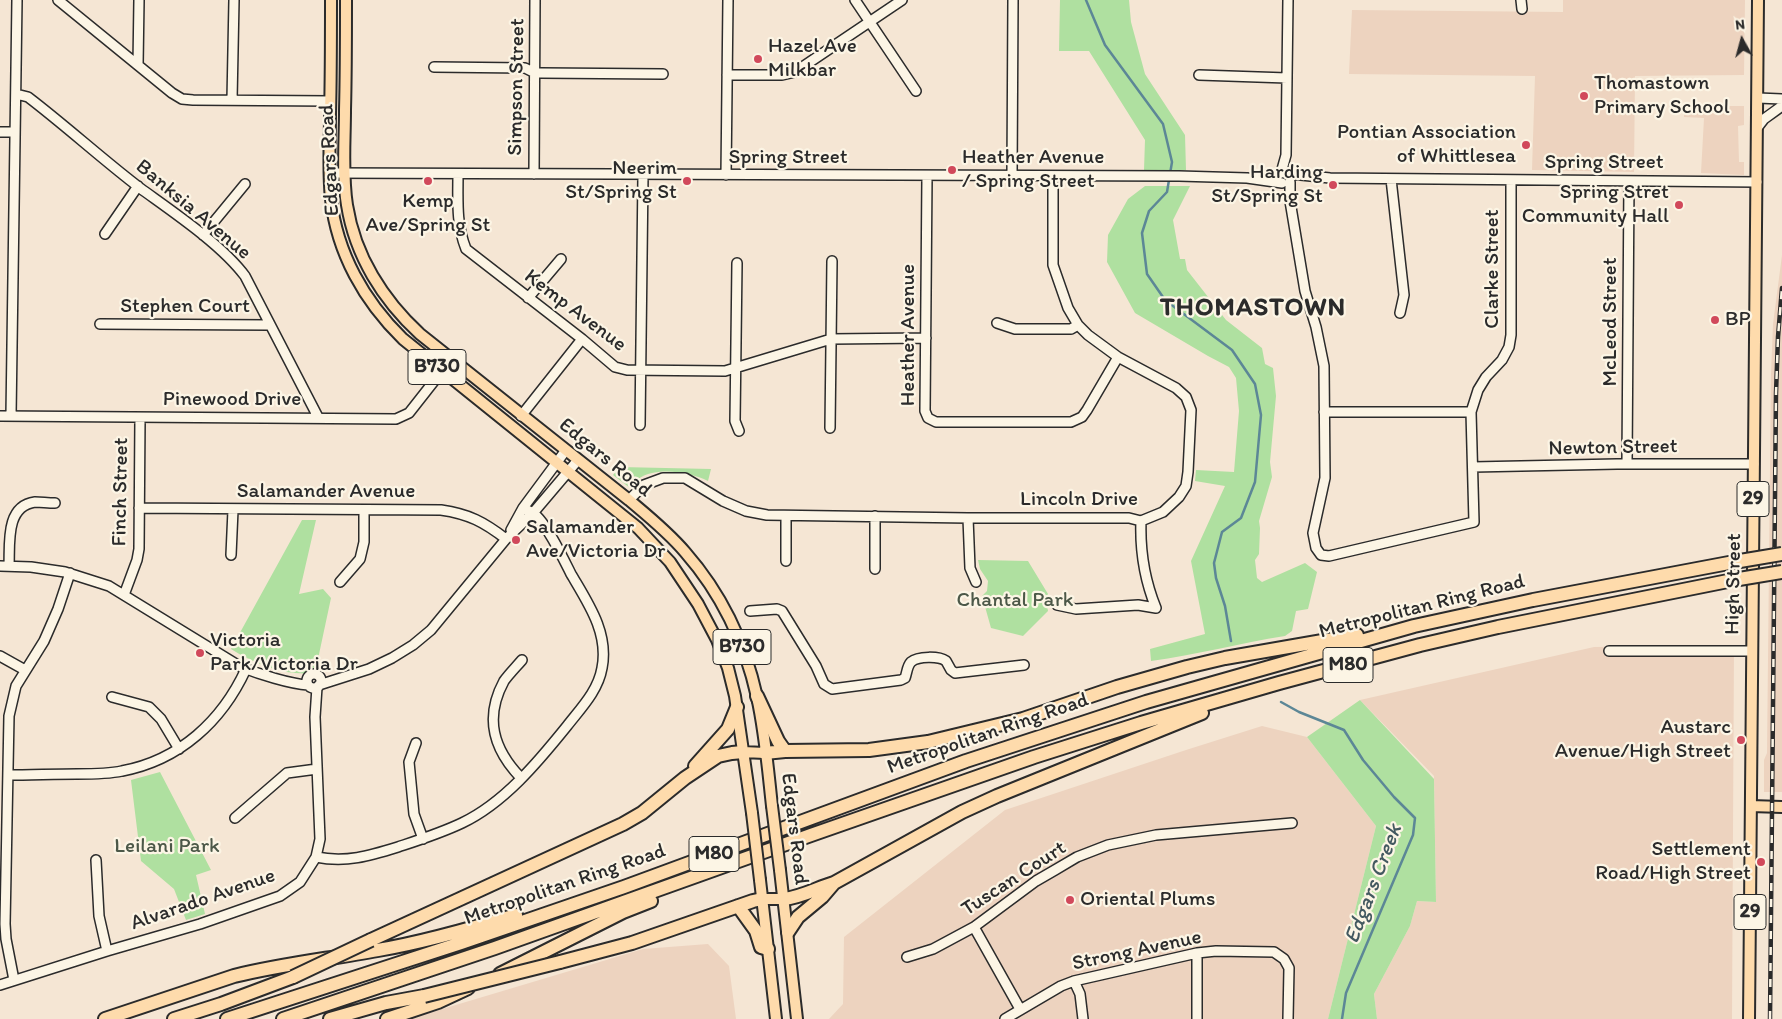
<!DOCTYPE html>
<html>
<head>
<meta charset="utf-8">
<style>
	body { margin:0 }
	#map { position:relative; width:1782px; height:1019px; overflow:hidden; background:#f5e6d4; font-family:Itim,sans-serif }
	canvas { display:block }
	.north { position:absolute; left:1717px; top:15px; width:50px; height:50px; -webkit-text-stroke:4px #fcf5e5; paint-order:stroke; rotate:353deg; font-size:14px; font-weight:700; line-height:20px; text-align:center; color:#2b2b2b }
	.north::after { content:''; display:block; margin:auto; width:18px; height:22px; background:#2b2b2b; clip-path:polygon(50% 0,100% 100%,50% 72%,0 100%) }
</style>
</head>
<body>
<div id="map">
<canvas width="1782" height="1019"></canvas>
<div class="north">N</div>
</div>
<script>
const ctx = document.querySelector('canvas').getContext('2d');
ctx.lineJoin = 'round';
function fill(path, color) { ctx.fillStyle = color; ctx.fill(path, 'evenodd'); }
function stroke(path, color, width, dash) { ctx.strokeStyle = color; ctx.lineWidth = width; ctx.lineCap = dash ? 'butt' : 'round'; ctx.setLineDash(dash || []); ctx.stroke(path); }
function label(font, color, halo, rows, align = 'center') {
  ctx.font = font + ' Itim,sans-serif'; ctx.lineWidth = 4.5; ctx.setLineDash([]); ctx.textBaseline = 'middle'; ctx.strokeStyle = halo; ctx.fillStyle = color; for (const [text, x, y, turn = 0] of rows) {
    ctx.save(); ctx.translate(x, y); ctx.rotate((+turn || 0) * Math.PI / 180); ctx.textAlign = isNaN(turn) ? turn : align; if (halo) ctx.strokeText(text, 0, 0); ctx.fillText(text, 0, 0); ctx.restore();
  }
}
fill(new Path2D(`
	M1563,0H1745L1744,75L1635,76L1634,172L1532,170L1535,76L1349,74L1352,10L1563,12Z
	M1684,106H1744V125L1738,126L1739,162H1744V175L1701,173L1704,118L1684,117Z
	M1782,255V792H1764V760L1767,753L1771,374L1773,324Z
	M1734,645L1732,1019H1377L1374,994L1410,926L1417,901L1436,902L1434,776L1360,700L1594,647Z
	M1262,726L1307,737L1376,826L1328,1019H829L843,1004L844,937L1005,810L1186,750Z
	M708,944L729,966L736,1019H409L643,949Z`), '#edd3bf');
fill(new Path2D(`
	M1060,0H1129L1131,22L1145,74L1185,135L1186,170H1144L1145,140L1089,51H1059Z
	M1145,186H1190L1173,220L1180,259H1185L1187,270L1226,320L1262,348L1265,364L1273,368L1276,396L1270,462L1272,477L1259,521L1260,528L1259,554L1255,560L1257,578L1262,582L1305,563L1317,572L1308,609L1296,611L1292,631L1285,636C1240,643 1196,655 1151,661L1150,649L1205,634L1191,561L1225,486L1195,481L1196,470L1234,472L1239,411L1236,378L1229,367L1208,356L1135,313L1107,262L1108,235L1128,199Z
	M620,467L711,469L708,481C690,472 656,466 638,479C635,481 632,485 630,488L613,475Z
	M302,520H316L299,594L323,589L331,598L315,673C284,676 257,665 231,649Z
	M978,560L1028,561L1048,594L1046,600L1048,611L1023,636L991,628L982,596L987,591L988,581L980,569Z
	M1360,700L1434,779L1436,902L1417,901L1410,926L1374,994L1377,1019H1328L1376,826L1307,737Z
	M160,772L211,870L196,875L205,914L186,920L174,889L141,861L131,780Z`), '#afe0a0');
stroke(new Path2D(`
	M1086,0L1105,45L1163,124L1172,162L1167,192L1149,211L1142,233L1147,274L1165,300L1232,350L1255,384L1261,415L1255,482L1241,518L1222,532L1214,563L1216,578L1225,606L1231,641
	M1281,702L1299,712L1344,730L1363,760L1394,797L1415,818L1413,835L1346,993L1342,1019`), '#5c8796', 2.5);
const minor = new Path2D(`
	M58,0L172,93L182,99L193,100L330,101
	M855,0L916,91
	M1521,0L1522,9
	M138,65L139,0
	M434,67L525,68L535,73H541L663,74
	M727,75H782L795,72L902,0
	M1199,75L1287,78
	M16,94L28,97C66,126 102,159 140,188C173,212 221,244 245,276L318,417
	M1758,98L1782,99
	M232,100L234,0
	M1757,128L1764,119L1782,106
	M0,132H15
	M330,173L1179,176L1247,178L1282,183
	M1281,173L1286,155L1288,0
	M458,174C458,200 456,224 466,249L582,339L615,367L627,370L725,371L831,339L926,338
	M534,174L535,0
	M1291,174L1330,178L1757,182
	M726,175L728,0
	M927,176L925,411L928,418L936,422H1071L1082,417L1087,410L1118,357
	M1012,176L1013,0
	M1391,179L1404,295L1400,313
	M1290,182V201L1305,291L1316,327L1324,366L1325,478L1313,533L1316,548L1321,555L1329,556L1474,522L1471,412L1478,390L1486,377L1502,360L1509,347L1511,335V180
	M105,234L138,186
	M203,235L245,184
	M737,263L735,421L739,431
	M528,298L561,259
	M997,323L1015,329H1071L1078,325
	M100,324L269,325
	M1324,412H1471
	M0,416L396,419L409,413L442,371
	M11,416L17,0
	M521,416L582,339
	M640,425L643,175
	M830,428L832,261
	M1627,464L1629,181
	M1473,467L1617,464H1754
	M629,500L644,485L663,478H685L723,501L746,511L767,515L968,518H1129L1141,521L1163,512L1179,497L1186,486L1188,472L1191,410L1186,397L1176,388L1118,357L1088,335L1078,325L1068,308L1053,265V176
	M139,508L441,510C469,514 484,522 506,539
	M786,516V561
	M968,518L970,568L976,582
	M511,530L523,508L566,450
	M231,555L233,510
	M0,566L31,567L65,572L109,586L241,667C259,674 290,684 308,685
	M9,566C10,544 5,506 35,502C41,502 48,503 55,503
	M875,569V516
	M340,582L360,559L364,542V510
	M124,595L137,560L139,549L140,418
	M1057,605L1076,609L1138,605L1156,608C1145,581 1140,549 1141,521
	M750,611L777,609L782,611L816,666L824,684L832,689L901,680L905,678C907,673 907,666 911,662C918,656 939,656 946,661L951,670L955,673L1024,665
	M1609,651H1752
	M0,656L25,670
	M307 681a7 7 0 1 1 14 0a7 7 0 1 1-14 0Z
	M319,685L369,669L392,658L413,645L431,630L506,539L533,513L578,460
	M112,697L149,707L161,719L179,749
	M416,743L409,762L414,814L423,839
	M8,775C31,775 54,774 77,774C91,774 108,774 122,771C180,760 222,721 246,669
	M521,778C493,749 484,718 504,681C509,674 516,667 522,660
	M235,818L287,773L317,769
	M316,857C346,863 369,856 398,847C419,840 441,833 462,823C504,803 538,762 567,726C581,708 598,691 602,668C609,633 588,603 571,574C563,558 546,522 533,513C530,511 526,510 523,508
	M96,860L99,916L107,951
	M974,927L1020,1009
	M907,957L933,949L974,927L1036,881L1055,870L1077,857L1108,845L1156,835L1292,823
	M14,980L6,939L5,924L9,716L16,686L44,641L58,609L70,573
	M1074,981L1080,994L1083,1019
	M0,985L107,951L200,924L280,896L300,882L316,857L320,839L315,717L317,687
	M1005,1019L1061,986L1074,981L1197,953L1216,951L1274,952L1284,959L1289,968L1288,1019
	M1197,1019V953`);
const major = new Path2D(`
	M331,0C331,38 331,76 330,115C330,143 328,171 331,199C337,253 364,301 403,339L638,528L670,562L698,604L717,640L728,668L735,696L752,813
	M346,0C346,37 346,73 345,110C345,141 342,174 347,205C355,256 383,300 420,334L629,500C648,516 668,532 685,552C721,593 745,643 757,697C765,732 768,770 772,806
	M743,752L765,753
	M1751,806L1782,807
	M780,870L797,1019
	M760,880L776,1019
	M762,899H784
	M1749,1019L1758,0`);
const highway = new Path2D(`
	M757,696L778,741L785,751
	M765,753L785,751L869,750L928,742L1023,719L1117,687L1187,667L1225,658L1357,635
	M695,766L728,729L737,707
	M784,899C802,897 817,888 834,883L962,812L997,796L1202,713
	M738,906L756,931L761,947L768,949
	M788,932L798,917L822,897L834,883
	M371,940L623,824L642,813L685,778L718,756L732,753L743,752
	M560,962L632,943L753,901L762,899
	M500,974L623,912L651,901
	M105,1019L234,976C282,964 330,959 378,950C425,942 470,929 516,915
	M174,1019L221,1004L293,977
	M227,1019L461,943L624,887L966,761L1146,702L1414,626L1533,600L1734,562
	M283,1019L495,948L811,835L1034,757L1141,723L1279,683L1420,645L1498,627L1733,580
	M330,1019L386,1003L424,996
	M387,1019L438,1002L468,988`);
stroke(minor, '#2b2b2b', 12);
stroke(major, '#2b2b2b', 14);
stroke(highway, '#2b2b2b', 16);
stroke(minor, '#fcf5e5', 9);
stroke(major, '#fedbac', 10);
stroke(highway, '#fedbac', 12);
const rail = new Path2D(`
	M1770,1019L1776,393L1778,337L1782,288`);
stroke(rail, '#2b2b2b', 4.5);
stroke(rail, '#fcf5e5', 2.5, [8]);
const majorBridge = new Path2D(`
	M772,806L780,870
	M752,813L760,880`);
const highwayBridge = new Path2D(`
	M1734,562L1782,554
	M1733,580L1782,572
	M293,977L371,940
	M424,996L560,962`);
stroke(majorBridge, '#2b2b2b', 14, []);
stroke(highwayBridge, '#2b2b2b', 16, []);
stroke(majorBridge, '#fedbac', 10);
stroke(highwayBridge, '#fedbac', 12);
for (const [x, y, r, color] of [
	[758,59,5,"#d1495b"],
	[1584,96,5,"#d1495b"],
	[1526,145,5,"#d1495b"],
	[952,170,5,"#d1495b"],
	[428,181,5,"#d1495b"],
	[687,181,5,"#d1495b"],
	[1333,185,5,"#d1495b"],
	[1679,205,5,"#d1495b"],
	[1715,320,5,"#d1495b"],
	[516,540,5,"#d1495b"],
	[200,653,5,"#d1495b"],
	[1741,740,5,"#d1495b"],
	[1761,862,5,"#d1495b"],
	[1070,900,5,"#d1495b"]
]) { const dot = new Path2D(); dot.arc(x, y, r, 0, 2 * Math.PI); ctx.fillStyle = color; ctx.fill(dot); stroke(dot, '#fcf5e5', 2); }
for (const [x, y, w] of [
	[437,367,58],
	[1753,499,32],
	[742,647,58],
	[1348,665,50],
	[714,854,50],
	[1750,912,32]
]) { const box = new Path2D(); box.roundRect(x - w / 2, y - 17.5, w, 35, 4); ctx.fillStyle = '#fcf5e5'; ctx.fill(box); stroke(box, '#2b2b2b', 1); }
label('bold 20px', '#2b2b2b', null, [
	["B730",437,367],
	["29",1753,499],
	["B730",742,647],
	["M80",1348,665],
	["M80",714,854],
	["29",1750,912]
]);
label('21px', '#2b2b2b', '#fcf5e5', [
	["Hazel Ave",768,47],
	["Milkbar",768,71],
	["Thomastown",1594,84],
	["Primary School",1594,108],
	["Pontian Association",1516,133,"right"],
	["of Whittlesea",1516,157,"right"],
	["Heather Avenue",962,158],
	["/ Spring Street",962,182],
	["Neerim",677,169,"right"],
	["St/Spring St",677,193,"right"],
	["Harding",1323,173,"right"],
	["St/Spring St",1323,197,"right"],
	["Spring Stret",1669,193,"right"],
	["Community Hall",1669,217,"right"],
	["Kemp",428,202,"center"],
	["Ave/Spring St",428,226,"center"],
	["BP",1725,320],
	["Salamander",526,528],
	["Ave/Victoria Dr",526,552],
	["Victoria",210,641],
	["Park/Victoria Dr",210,665],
	["Austarc",1731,728,"right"],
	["Avenue/High Street",1731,752,"right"],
	["Settlement",1751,850,"right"],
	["Road/High Street",1751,874,"right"],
	["Oriental Plums",1080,900]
], 'left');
label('21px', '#2b2b2b', '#fcf5e5', [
	["Simpson Street",517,87,-89],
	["Spring Street",788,158],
	["Edgars Road",330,160,-93],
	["Spring Street",1604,163],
	["Banksia Avenue",193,210,40],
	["Clarke Street",1493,269,-90],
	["Stephen Court",185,307],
	["Kemp Avenue",575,311,37],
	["McLeod Street",1611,322,-90],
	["Heather Avenue",909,335,-90],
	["Pinewood Drive",232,400],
	["Newton Street",1613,448,-1],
	["Edgars Road",605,458,39],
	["Finch Street",121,492,-89],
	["Salamander Avenue",326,492],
	["Lincoln Drive",1079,500],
	["High Street",1734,584,-89],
	["Metropolitan Ring Road",1422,607,-14],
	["Metropolitan Ring Road",988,734,-19],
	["Edgars Road",794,829,83],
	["Tuscan Court",1014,879,-33],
	["Metropolitan Ring Road",565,885,-19],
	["Alvarado Avenue",203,900,-19],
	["Strong Avenue",1137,951,-12]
]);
label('21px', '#4c5848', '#fcf5e5', [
	["Chantal Park",1015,601],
	["Leilani Park",167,847]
]);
label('italic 22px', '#435960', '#fcf5e5', [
	["Edgars Creek",1374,884,-69]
]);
ctx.letterSpacing = '1px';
label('bold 26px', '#2b2b2b', '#fcf5e5', [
	["THOMASTOWN",1253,308]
]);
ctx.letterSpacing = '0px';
</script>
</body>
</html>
